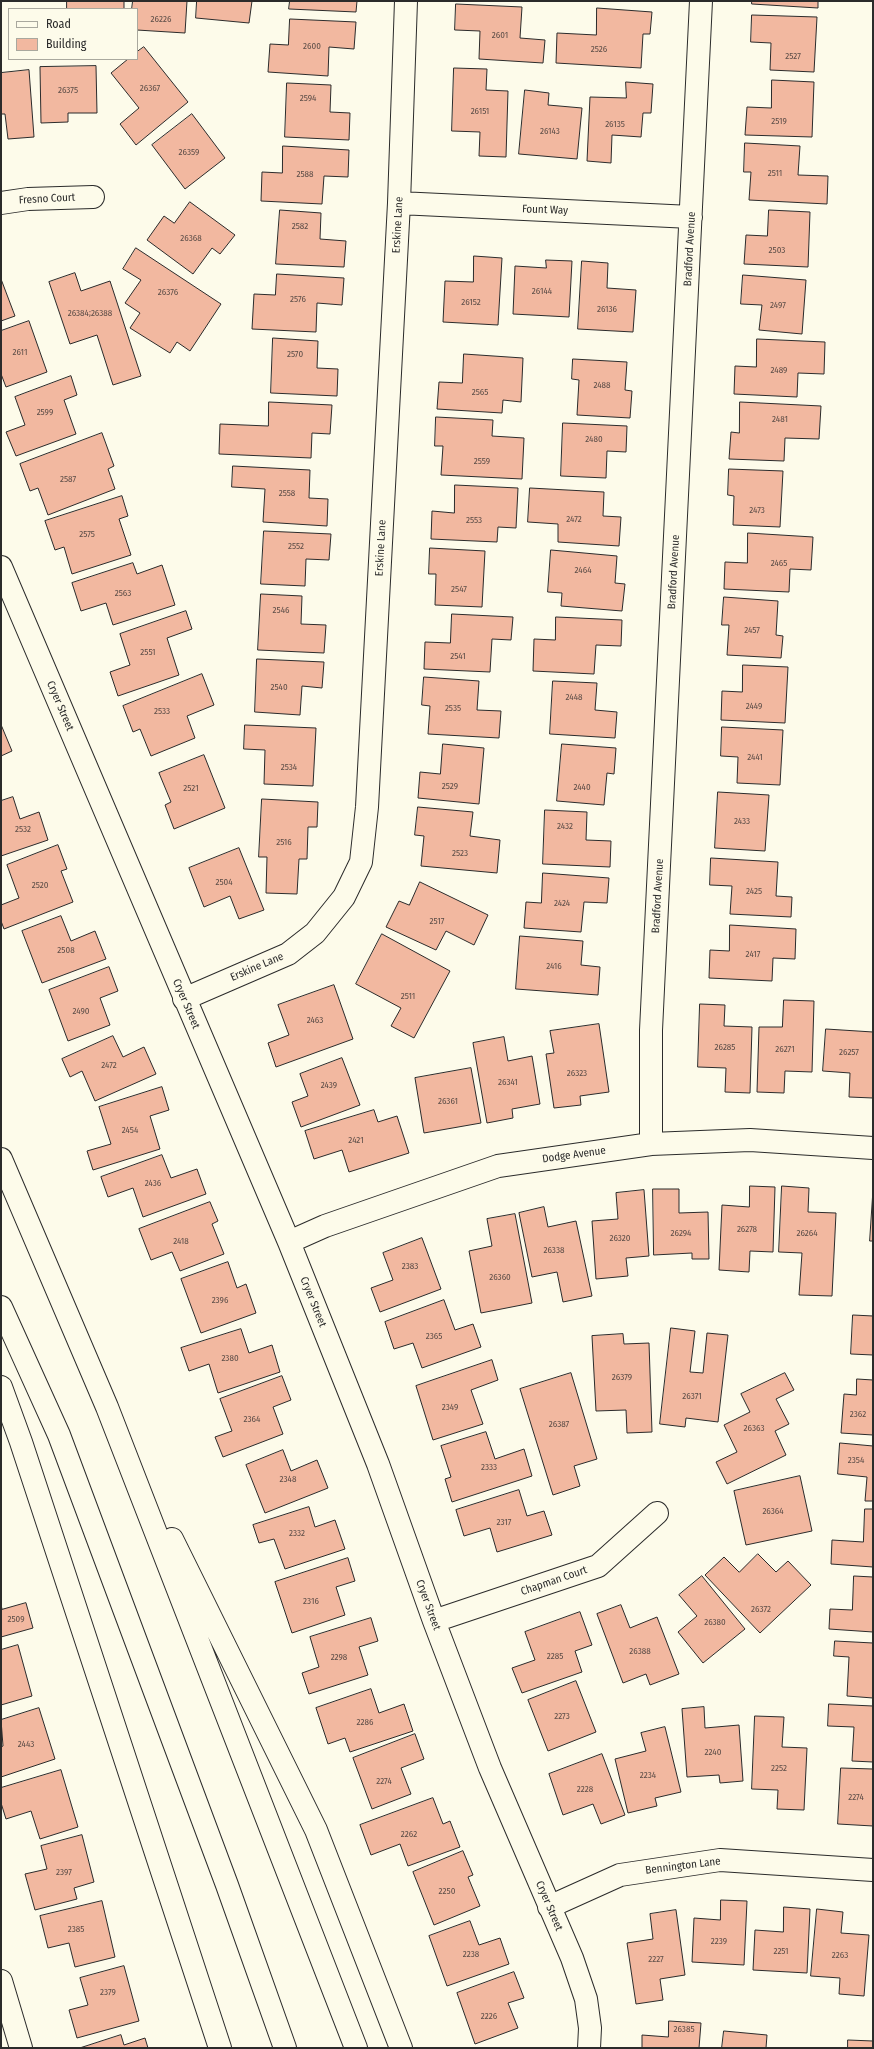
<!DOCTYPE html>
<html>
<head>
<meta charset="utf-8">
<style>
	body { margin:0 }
	#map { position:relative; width:874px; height:2049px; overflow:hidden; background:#fdfbea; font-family:"Fira Sans Condensed",sans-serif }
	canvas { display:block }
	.frame { position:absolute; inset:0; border:2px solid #2b2b2b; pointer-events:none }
	.legend { position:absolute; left:8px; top:8px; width:130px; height:52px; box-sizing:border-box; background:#fdfbea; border:1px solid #a9a89e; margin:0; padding:5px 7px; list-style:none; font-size:12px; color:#2b2b2b }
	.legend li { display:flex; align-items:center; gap:8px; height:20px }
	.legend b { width:20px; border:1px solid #a9a89e }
</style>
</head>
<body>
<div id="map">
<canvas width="874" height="2049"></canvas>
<div class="frame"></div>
<ul class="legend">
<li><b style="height:5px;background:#fdfbea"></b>Road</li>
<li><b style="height:11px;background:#f2b8a0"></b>Building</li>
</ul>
</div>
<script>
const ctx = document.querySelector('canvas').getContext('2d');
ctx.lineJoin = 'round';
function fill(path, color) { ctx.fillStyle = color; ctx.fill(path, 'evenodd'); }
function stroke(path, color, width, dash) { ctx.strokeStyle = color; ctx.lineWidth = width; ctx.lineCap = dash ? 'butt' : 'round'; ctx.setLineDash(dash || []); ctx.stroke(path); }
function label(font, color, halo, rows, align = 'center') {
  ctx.font = font + ' "Fira Sans Condensed",sans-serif'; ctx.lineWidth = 3; ctx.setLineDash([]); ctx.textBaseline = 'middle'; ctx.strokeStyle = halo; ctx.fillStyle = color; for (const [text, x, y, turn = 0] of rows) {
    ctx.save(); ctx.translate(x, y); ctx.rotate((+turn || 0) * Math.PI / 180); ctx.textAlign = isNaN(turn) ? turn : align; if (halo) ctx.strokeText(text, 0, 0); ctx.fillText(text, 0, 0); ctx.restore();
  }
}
const building = new Path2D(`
	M67,1H124V9H67Z
	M133,1H187L185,33L137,30V9H132Z
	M197,1H252L249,23L196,18Z
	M290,1H357L356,12L289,9Z
	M752,1H818V8L752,4Z
	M456,4L522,7L520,38L545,40L543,63L479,59L480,31L455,30Z
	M597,8L652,12L650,34H643L641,68L556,63L557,33L596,35Z
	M752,15L817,17L814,72L770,70L771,43L751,42Z
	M290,19L356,22L354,49L329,47L328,76L268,72L270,44L288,45Z
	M144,47L188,102L136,145L120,124L139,108L111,73L128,59H137V52Z
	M96,66L97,113H68V122L41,123L40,67Z
	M454,68L487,69L486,90L508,91L506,157L479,156L480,132L452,131Z
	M29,70L34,137L8,139L5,114H1V73Z
	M772,80L814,82L812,137L745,135L747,107L771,108Z
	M626,82L653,84L651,113H643L641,137L612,135L611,163L587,161L590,97L626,98Z
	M287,83L331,85L330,112L350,113L349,140L285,137Z
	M525,90L549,93L548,105L582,108L577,159L519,154Z
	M192,114L225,158L185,189L152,145Z
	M745,143L800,146L798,175L828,176L827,204L749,200L751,172H744Z
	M283,146L349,150L348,177L324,176L322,204L261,201L262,172L282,173Z
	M190,202L235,235L220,254L212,248L193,274L147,240L164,216L174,223Z
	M280,210L321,213L320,239L346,241L344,267L276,264Z
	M769,210L810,212L808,267L744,264L746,235L767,236Z
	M136,248L221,304L190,351L177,342L170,353L130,328L140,313L125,303L141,280L123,269Z
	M474,256L502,258L498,325L443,322L445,281L473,282Z
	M546,260L572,261L569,317L513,314L515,266L546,268Z
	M582,261L608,263L607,288L636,290L633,332L578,329Z
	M75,273L81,291L110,281L141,376L113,385L97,335L70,344L49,282Z
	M277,274L344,278L342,305L317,303L316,332L252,329L254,294L275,295Z
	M743,275L806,280L802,334L759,330L762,305L741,304Z
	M1,279L15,316L1,321Z
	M29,321L47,372L6,387L1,374V331Z
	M273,338L318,341L317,368L338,369L337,396L271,393Z
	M757,339L825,342L824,374L798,373L797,397L734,394L735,366L756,367Z
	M464,354L523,358L521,402L503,400L502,413L437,409L439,382L462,383Z
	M573,359L627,362L625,390L632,391L630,418L577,415L579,380L572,379Z
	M71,376L77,395L64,400L76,434L16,456L6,432L25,425L15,397Z
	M269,402L332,405L330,434L312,433L311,458L219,454L220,424L268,426Z
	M740,402L821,406L819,439L785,438L784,461L729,459L731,432L739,433Z
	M436,417L493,420L492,436L524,438L522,479L441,475L443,446H435Z
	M563,423L627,426L626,452L607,451L606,478L561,476Z
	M102,433L114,466L108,469L115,489L48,515L38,488L30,491L20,464Z
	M233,466L310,470L309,498L328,499L327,526L263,522L265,489L232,487Z
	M729,469L783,471L780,527L733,525L734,496L728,495Z
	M455,485L518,488L516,528L498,527L497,542L431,539L432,511L454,513Z
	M530,488L604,492L603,516L621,517L619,546L558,542V524L528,522Z
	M122,496L128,516L119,519L131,555L72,574L64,547L55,550L45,521Z
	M264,531L331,534L329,560L306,559L305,586L261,584Z
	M748,533L813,537L811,570L790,569L789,592L724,589L725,562L747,563Z
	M430,548L485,551L482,607L435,605L436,574H429Z
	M551,550L617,556L615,583L625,584L622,611L561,606L562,593L548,592Z
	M133,563L137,574L162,565L175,605L113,625L106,603L81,611L72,583Z
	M261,594L302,596L301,624L326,625L324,653L258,650Z
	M724,597L778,601L776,635L783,636L781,658L727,655L729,625H722Z
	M186,611L192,629L167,638L179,675L118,696L110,672L130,665L120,634Z
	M452,614L513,617L511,640L492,639L490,672L424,669L425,642L450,643Z
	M556,617L622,620L621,646L596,645L594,674L533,671L534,639L555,640Z
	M257,659L324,662L322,688L302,686L300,715L255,712Z
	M743,665L788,667L785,723L721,720L722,691L742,692Z
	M202,674L214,705L187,716L195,738L151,756L140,729L133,732L123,706Z
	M424,677L479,681L477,710L501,711L499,738L428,734L430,706L422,705Z
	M553,681L597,683L595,710L617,712L615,738L550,734Z
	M245,725L316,728L313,786L264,784L265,750L244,749Z
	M2,727L12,751L1,756V728Z
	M722,727L783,730L780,785L737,783L738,757L721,756Z
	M443,744L484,748L479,804L418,798L420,772L440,774Z
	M562,744L616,748L614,774L607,773L604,805L557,801Z
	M204,755L225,808L174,829L165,805L171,802L159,773Z
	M718,792L769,795L765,851L715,848Z
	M13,797L20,819L39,812L48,840L1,856V801Z
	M262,799L318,802L317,827H308L307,859H299L297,894L266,893L267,857H259Z
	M418,807L473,812L470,836L500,840L497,873L421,866L424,836L415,835Z
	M545,810L587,812L586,840L611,841L610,867L543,864Z
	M58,845L67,869L61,871L73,902L4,929L1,921V905L19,898L7,865Z
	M239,848L264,910L239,919L230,896L204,907L189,868Z
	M711,858L778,862L776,896L792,897L791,917L730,914L732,886L710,885Z
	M543,873L609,878L607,903L584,902L581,932L524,928L526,902L541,903Z
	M420,882L488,915L474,945L446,931L436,950L386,927L399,901L409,905Z
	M61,916L71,941L95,931L106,959L42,983L22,931Z
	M730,925L796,929L795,959L773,958L772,981L709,978L710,950L729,951Z
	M382,934L450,971L414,1038L391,1026L401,1008L356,984Z
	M520,936L583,941L581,965L600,967L598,995L516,989Z
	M109,967L118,991L100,998L110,1025L68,1041L49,990Z
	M334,985L353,1039L276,1067L268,1043L289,1035L278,1005Z
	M784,1000L814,1001L812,1072L785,1071L784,1093L757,1092L759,1027H782Z
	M700,1004L725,1005L724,1026L752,1027L750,1093L725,1092L726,1068L698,1067Z
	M599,1024L609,1092L580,1096L581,1105L554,1108L546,1054L554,1053L550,1031Z
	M826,1029L873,1032V1098L849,1097L850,1073L823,1071Z
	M113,1036L123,1057L144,1047L156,1074L95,1101L82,1071L70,1077L62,1059Z
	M504,1037L508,1061L532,1056L540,1104L512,1109L513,1118L487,1123L473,1043Z
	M342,1058L360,1105L301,1127L292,1102L308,1096L300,1074Z
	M471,1068L481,1123L424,1133L415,1078Z
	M162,1087L169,1110L150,1116L160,1149L93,1170L87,1151L111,1144L99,1107Z
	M374,1110L378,1122L397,1116L409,1153L349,1172L342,1150L314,1159L305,1131Z
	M162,1155L171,1178L197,1169L206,1194L143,1217L133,1188L108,1197L101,1177Z
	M750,1186L775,1187L773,1252L750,1251L749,1272L719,1270L722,1205L749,1207Z
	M782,1186L809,1188L808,1212L836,1213L832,1296L799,1295L802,1253L779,1252Z
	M653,1189H679V1213L708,1212L709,1259H692V1253L654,1255Z
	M644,1190L649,1256L626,1258L628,1276L596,1279L592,1221L618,1219L616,1193Z
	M873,1190V1241H870Z
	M210,1202L218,1221L212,1224L224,1254L180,1271L172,1252L151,1260L139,1229Z
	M544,1207L548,1227L576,1221L592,1296L563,1302L557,1272L532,1277L519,1213Z
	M515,1214L532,1303L481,1313L469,1251L492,1246L487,1219Z
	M422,1238L441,1289L380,1312L371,1288L393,1280L383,1253Z
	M228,1262L237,1288L246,1284L256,1313L201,1333L181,1279Z
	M444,1300L455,1330L473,1324L481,1347L422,1368L413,1343L394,1349L385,1322Z
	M853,1315L873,1316V1355L851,1354Z
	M671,1328L695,1331L690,1372L703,1373L707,1333L728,1335L718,1422L686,1418L685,1427L660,1424Z
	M241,1329L249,1353L272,1345L280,1372L218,1393L209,1364L189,1371L181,1348Z
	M623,1334L624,1344L649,1343L652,1432L627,1433L626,1410L596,1411L592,1336Z
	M492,1360L498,1380L471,1390L483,1424L433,1440L416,1386Z
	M571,1373L597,1459L574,1466L580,1486L553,1495L520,1389Z
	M785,1373L794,1390L776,1399L789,1424L775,1431L786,1455L727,1484L716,1462L737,1452L724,1425L750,1412L741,1394Z
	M282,1376L291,1400L273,1407L283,1434L223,1457L215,1437L232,1431L220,1399Z
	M857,1379L873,1380V1435L841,1433L844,1394L856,1395Z
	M486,1432L495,1459L524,1449L532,1476L452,1502L445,1479L451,1477L441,1446Z
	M840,1443L873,1446V1501H865L867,1477L838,1474Z
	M283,1450L291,1471L317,1460L328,1488L265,1513L246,1465Z
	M800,1476L812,1531L746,1545L734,1491Z
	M519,1490L527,1516L544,1511L552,1535L497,1552L490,1528L464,1536L456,1510Z
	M309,1507L315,1527L335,1520L345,1549L285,1569L274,1539L259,1543L253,1525Z
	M865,1509H873V1567L831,1564L832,1540L863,1542Z
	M758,1554L776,1572L788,1561L811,1585L760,1633L705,1575L724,1557L739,1572Z
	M348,1558L355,1581L336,1587L345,1615L292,1633L275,1582Z
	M702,1576L745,1629L703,1663L678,1632L697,1616L679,1595Z
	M854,1576L873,1577V1632L829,1629L830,1609L852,1610Z
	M26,1603L33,1628L1,1637V1605L2,1609Z
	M621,1605L630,1628L657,1617L679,1674L650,1685L646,1674L623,1683L597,1614Z
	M580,1612L592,1645L575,1651L582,1672L522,1693L512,1668L535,1660L525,1632Z
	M371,1618L378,1641L359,1647L368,1675L309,1694L302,1673L319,1667L310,1637Z
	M835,1641L873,1643V1698L847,1696L849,1657L834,1656Z
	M18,1645L32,1696L1,1705V1650Z
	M576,1681L596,1732L548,1751L528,1700Z
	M371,1689L379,1713L404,1704L413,1731L350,1752L345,1738L328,1744L316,1708Z
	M829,1704L873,1706V1762L852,1761L854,1727L828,1726Z
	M704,1707L705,1728L739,1725L743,1781L720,1783L719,1775L687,1777L682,1709Z
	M39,1708L55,1759L1,1777V1747L3,1746L1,1720Z
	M755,1716L784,1717L782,1747L807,1748L804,1810L777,1809L778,1790L752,1789Z
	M665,1727L681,1792L655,1798L657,1806L628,1813L615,1759L646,1751L641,1733Z
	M415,1734L424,1759L401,1768L411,1794L372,1809L353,1758Z
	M602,1754L625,1815L601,1824L593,1804L563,1815L549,1774Z
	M841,1768L873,1769V1826L838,1824Z
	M61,1770L78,1827L40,1839L31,1811L6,1819L1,1803V1788Z
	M433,1798L443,1824L450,1821L460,1847L408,1866L400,1844L371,1855L360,1825Z
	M82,1835L94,1882L74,1888L77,1899L35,1910L25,1874L47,1869L41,1846Z
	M463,1851L473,1875L468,1877L480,1906L434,1925L413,1872Z
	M721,1900L747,1901L744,1965L692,1962L694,1918L720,1920Z
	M102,1901L115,1957L75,1967L69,1943L48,1948L40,1916Z
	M784,1907L810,1909L807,1973L753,1970L755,1930L783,1932Z
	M817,1909L843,1912L841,1933L869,1935L864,1996L839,1994L840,1978L811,1976Z
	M676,1910L685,1975L660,1979L663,2000L636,2004L627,1943L653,1939L650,1914Z
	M470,1921L479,1945L500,1938L509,1964L447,1986L429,1936Z
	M124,1966L139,2021L77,2038L69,2010L88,2005L80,1978Z
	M514,1972L524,1998L508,2003L518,2028L475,2044L457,1993Z
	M669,2021L701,2023L699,2048H642V2035L668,2037Z
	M724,2031L767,2035L766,2048H722Z
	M121,2035L124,2045L145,2038L148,2048H80Z
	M848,2040L873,2041V2048H848Z`);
fill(building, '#f2b8a0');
stroke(building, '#2b2b2b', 1);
const minor = new Path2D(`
	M1,203L28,199L93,197
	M399,203L691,217
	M1,567L289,1242L378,1464L434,1621L490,1768L572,1958L586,1999L590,2028L589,2048
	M184,999L288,954L315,933L344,897L361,862L367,807L399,203L406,1
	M651,1144V1030L701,1
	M289,1242L325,1226L498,1166L651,1144L750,1140L873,1148
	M434,1621L598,1566L657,1513
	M549,1907L620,1875L720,1860L873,1870
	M1,1981L21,2048`);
const motorway = new Path2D(`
	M1,1159L107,1407L356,2048
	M1,1307L59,1435L227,1885L285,2048
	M1,1387L21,1442L220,2048
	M172,1539L316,1830L401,2048`);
stroke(minor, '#2b2b2b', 24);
stroke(motorway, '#2b2b2b', 24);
stroke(minor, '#fdfbea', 22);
stroke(motorway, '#fdfbea', 22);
label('9px', '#5d4e48', null, [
	["26226",161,19],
	["2601",500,35],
	["2600",312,46],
	["2526",599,49],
	["2527",793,56],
	["26367",150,88],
	["26375",68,90],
	["2594",308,98],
	["26151",480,111],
	["2519",779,121],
	["26135",615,124],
	["26143",550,131],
	["26359",189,152],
	["2511",775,173],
	["2588",305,174],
	["2582",300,226],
	["26368",191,238],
	["2503",777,250],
	["26144",542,291],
	["26376",168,292],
	["2576",298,299],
	["26152",471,302],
	["2497",778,305],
	["26136",607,309],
	["26384;26388",90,313],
	["2611",20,352],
	["2570",295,354],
	["2489",779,370],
	["2488",602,385],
	["2565",480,392],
	["2599",45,412],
	["2481",780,419],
	["2480",594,439],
	["2559",482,461],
	["2587",68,479],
	["2558",287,493],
	["2473",757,510],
	["2472",574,519],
	["2553",474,520],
	["2575",87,534],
	["2552",296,546],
	["2465",779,563],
	["2464",583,570],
	["2547",459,589],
	["2563",123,593],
	["2546",281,610],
	["2457",752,630],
	["2551",148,652],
	["2541",458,656],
	["2540",279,687],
	["2448",574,697],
	["2449",754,706],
	["2535",453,708],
	["2533",162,711],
	["2441",755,757],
	["2534",289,767],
	["2529",450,786],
	["2440",582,787],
	["2521",191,788],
	["2433",742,821],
	["2432",565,826],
	["2532",23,829],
	["2516",284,842],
	["2523",460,853],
	["2504",224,882],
	["2520",40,885],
	["2425",754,891],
	["2424",562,903],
	["2517",437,921],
	["2508",66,950],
	["2417",753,954],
	["2416",554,966],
	["2511",408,996],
	["2490",81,1011],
	["2463",315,1020],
	["26285",725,1047],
	["26271",785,1049],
	["26257",849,1052],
	["2472",109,1065],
	["26323",577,1073],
	["26341",508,1082],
	["2439",329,1085],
	["26361",448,1101],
	["2454",130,1130],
	["2421",356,1140],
	["2436",153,1183],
	["26278",747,1229],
	["26294",681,1233],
	["26264",807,1233],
	["26320",620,1238],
	["2418",181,1241],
	["26338",554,1250],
	["2383",410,1266],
	["26360",500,1277],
	["2396",220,1300],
	["2365",434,1336],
	["2380",230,1358],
	["26379",622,1377],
	["26371",692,1396],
	["2349",450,1407],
	["2362",858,1414],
	["2364",252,1419],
	["26387",559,1424],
	["26363",754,1428],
	["2354",856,1460],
	["2333",489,1467],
	["2348",288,1479],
	["26364",773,1511],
	["2317",504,1522],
	["2332",297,1533],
	["2316",311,1601],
	["26372",761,1609],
	["2509",16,1619],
	["26380",715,1622],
	["26388",640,1651],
	["2285",555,1656],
	["2298",339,1657],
	["2273",562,1716],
	["2286",365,1722],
	["2443",26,1744],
	["2240",713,1752],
	["2252",779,1768],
	["2234",648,1775],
	["2274",384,1781],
	["2228",585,1789],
	["2274",856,1797],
	["2262",409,1834],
	["2397",64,1872],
	["2250",447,1891],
	["2385",76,1929],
	["2239",719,1941],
	["2251",781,1951],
	["2238",471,1954],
	["2263",840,1955],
	["2227",656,1959],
	["2379",108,1992],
	["2226",489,2016],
	["26385",684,2029]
]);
label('11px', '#2b2b2b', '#fdfbea', [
	["Fresno Court",47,199,-3],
	["Fount Way",545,210,2],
	["Erskine Lane",398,225,-87],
	["Bradford Avenue",690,249,-87],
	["Erskine Lane",381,548,-87],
	["Bradford Avenue",674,572,-87],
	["Cryer Street",60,706,67],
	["Bradford Avenue",658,896,-87],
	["Erskine Lane",257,967,-23],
	["Cryer Street",186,1004,67],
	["Dodge Avenue",574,1155,-8],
	["Cryer Street",313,1302,68],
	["Chapman Court",554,1581,-19],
	["Cryer Street",428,1605,70],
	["Bennington Lane",683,1866,-7],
	["Cryer Street",549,1906,67]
]);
</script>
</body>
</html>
